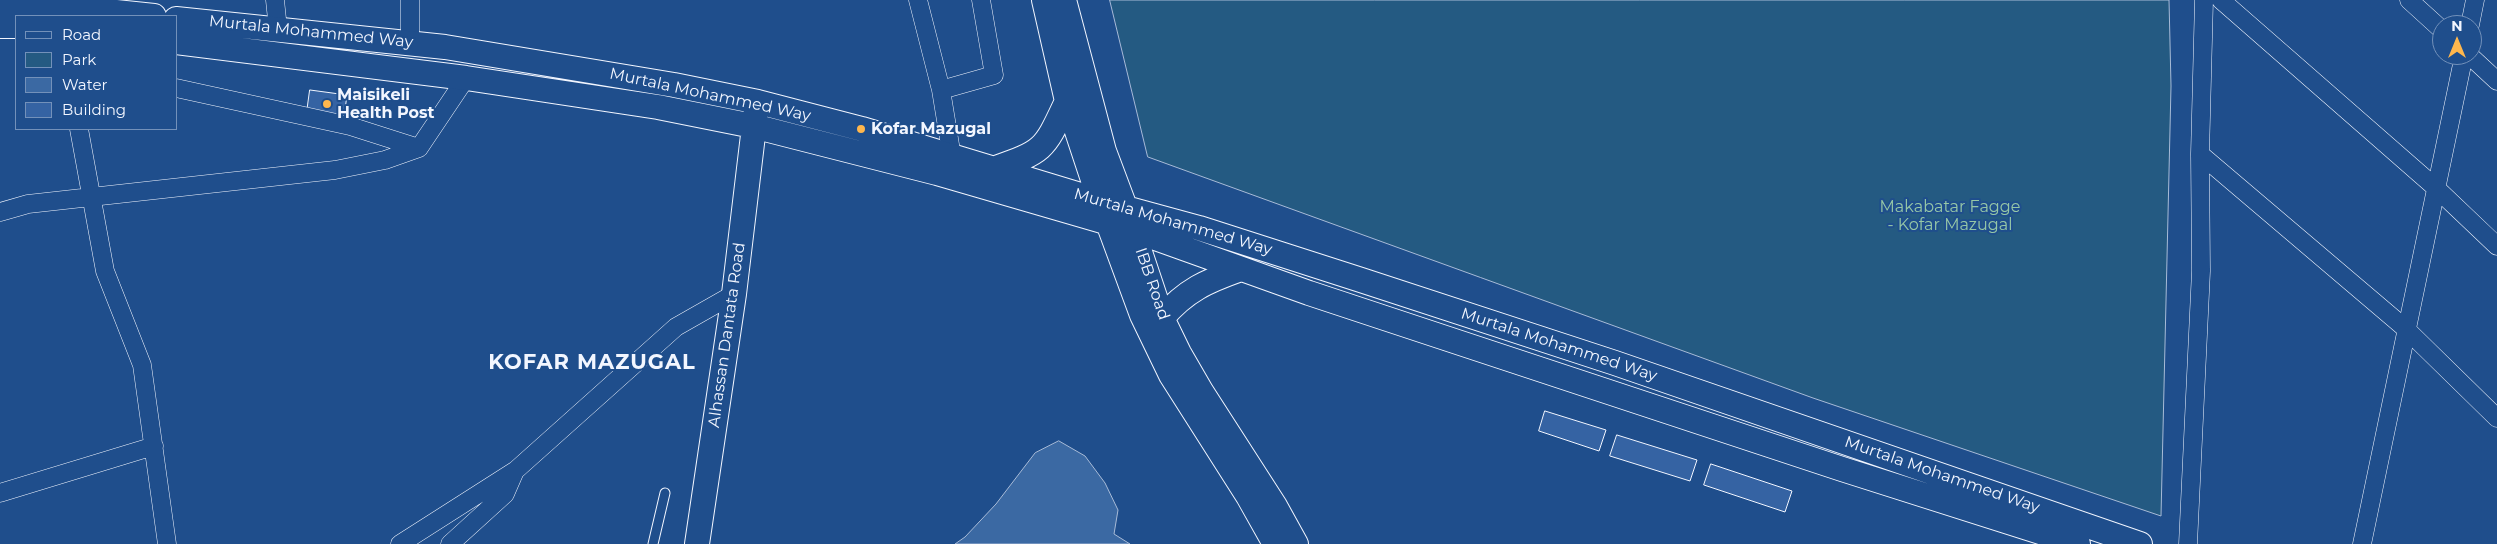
<!DOCTYPE html>
<html>
<head>
<meta charset="utf-8">
<style>
	body { margin:0 }
	#map { position:relative; width:2497px; height:544px; overflow:hidden; background:#1f4e8c; font-family:Montserrat,sans-serif }
	canvas { display:block }
	.legend { position:absolute; left:15px; top:15px; width:162px; height:115px; box-sizing:border-box; background:#1f4e8c; border:1px solid #7391ba; margin:0; padding:6px 9px; list-style:none; font-size:15px; color:#f2f6ff }
	.legend li { display:flex; align-items:center; gap:10px; height:25px }
	.legend b { width:25px; border:1px solid #7391ba }
	.north { position:absolute; left:2432px; top:15px; width:50px; height:50px; box-sizing:border-box; background:#1f4e8c; border:1px solid #7391ba; border-radius:50%; rotate:0deg; font-size:14px; font-weight:700; line-height:20px; text-align:center; color:#f2f6ff }
	.north::after { content:''; display:block; margin:auto; width:18px; height:22px; background:#ffb74d; clip-path:polygon(50% 0,100% 100%,50% 72%,0 100%) }
</style>
</head>
<body>
<div id="map">
<canvas width="2497" height="544"></canvas>
<ul class="legend">
<li><b style="height:6px;background:#1f4e8c"></b>Road</li>
<li><b style="height:14px;background:#245a82"></b>Park</li>
<li><b style="height:14px;background:#3b69a3"></b>Water</li>
<li><b style="height:14px;background:#3563a3"></b>Building</li>
</ul>
<div class="north">N</div>
</div>
<script>
const ctx = document.querySelector('canvas').getContext('2d');
ctx.lineJoin = 'round';
function fill(path, color) { ctx.fillStyle = color; ctx.fill(path, 'evenodd'); }
function stroke(path, color, width, dash) { ctx.strokeStyle = color; ctx.lineWidth = width; ctx.lineCap = dash ? 'butt' : 'round'; ctx.setLineDash(dash || []); ctx.stroke(path); }
function label(font, color, halo, rows, align = 'center') {
  ctx.font = font + ' Montserrat,sans-serif'; ctx.lineWidth = 4; ctx.setLineDash([]); ctx.textBaseline = 'middle'; ctx.strokeStyle = halo; ctx.fillStyle = color; for (const [text, x, y, turn = 0] of rows) {
    ctx.save(); ctx.translate(x, y); ctx.rotate((+turn || 0) * Math.PI / 180); ctx.textAlign = isNaN(turn) ? turn : align; if (halo) ctx.strokeText(text, 0, 0); ctx.fillText(text, 0, 0); ctx.restore();
  }
}
const green = new Path2D(`
	M1110,0H2169L2171,86L2161,516L1813,398L1148,157Z`);
fill(green, '#245a82');
stroke(green, '#a8bbd7', 1);
const water = new Path2D(`
	M1059,441L1085,456L1105,483L1118,510L1114,534L1130,544H955L965,537L996,504L1035,453Z`);
fill(water, '#3b69a3');
stroke(water, '#a8bbd7', 1);
const building = new Path2D(`
	M310,90L347,95L344,117L307,112Z
	M1545,411L1606,430L1599,451L1539,431Z
	M1617,435L1697,460L1690,481L1610,456Z
	M1711,464L1792,491L1785,512L1704,485Z`);
fill(building, '#3563a3');
stroke(building, '#f2f6ff', 1);
const lane = new Path2D(`
	M653,544L665,493`);
const street = new Path2D(`
	M275,0L278,29
	M918,0L941,90L952,157
	M2221,0L2436,188L2497,246
	M2409,0L2442,30
	M2470,25L2475,0
	M410,42V0
	M2469,55L2497,81
	M176,88L350,126L419,148
	M941,90L994,75L981,0
	M79,129L105,271L142,365L167,544
	M2200,154L2406,329L2497,418
	M0,212L28,204L335,170L385,160L419,148L466,78
	M0,493L154,446
	M400,544L516,470L676,327L734,294
	M450,544L505,494L515,471
	M2188,544L2201,271L2200,154L2204,0
	M2362,544L2464,55`);
const secondary = new Path2D(`
	M1044,0L1067,101L1100,201L1142,315L1171,375L1248,496L1275,544
	M1064,0L1104,151L1125,207L1162,318L1179,353L1201,391L1275,506L1296,544
	M0,5L79,8L154,16
	M176,19L445,47L674,85L758,102L862,129L1100,201L1199,228L1361,280L1615,363L2140,544
	M0,26H16
	M176,42L466,78L658,107L753,126L937,173L1133,230L1309,293L1842,469L2078,544
	M993,169C1045,151 1044,150 1067,101
	M1162,318C1186,290 1207,281 1241,269
	M697,544L734,294L756,110`);
stroke(lane, '#f2f6ff', 11);
stroke(street, '#f2f6ff', 19);
stroke(secondary, '#f2f6ff', 26);
stroke(lane, '#1f4e8c', 9);
stroke(street, '#1f4e8c', 18);
stroke(secondary, '#1f4e8c', 24);
for (const [x, y, r, color] of [
	[327,104,5,"#ffb74d"],
	[861,129,5,"#ffb74d"]
]) { const dot = new Path2D(); dot.arc(x, y, r, 0, 2 * Math.PI); ctx.fillStyle = color; ctx.fill(dot); stroke(dot, '#1f4e8c', 2); }
label('16px', '#f2f6ff', '#1f4e8c', [
	["Murtala Mohammed Way",311,32,6],
	["Murtala Mohammed Way",710,95,12],
	["Murtala Mohammed Way",1173,222,16],
	["IBB Road",1152,284,71],
	["Alhassan Dantata Road",727,335,-82],
	["Murtala Mohammed Way",1559,345,18],
	["Murtala Mohammed Way",1942,475,19]
]);
label('bold 16px', '#f2f6ff', '#1f4e8c', [
	["Maisikeli",337,95],
	["Health Post",337,113],
	["Kofar Mazugal",871,129]
], 'left');
label('16px', '#97c8a6', '#1f4e8c', [
	["Makabatar Fagge",1950,207],
	["- Kofar Mazugal",1950,225]
]);
ctx.letterSpacing = '1px';
label('bold 21px', '#f2f6ff', '#1f4e8c', [
	["KOFAR MAZUGAL",592,363]
]);
ctx.letterSpacing = '0px';
</script>
</body>
</html>
